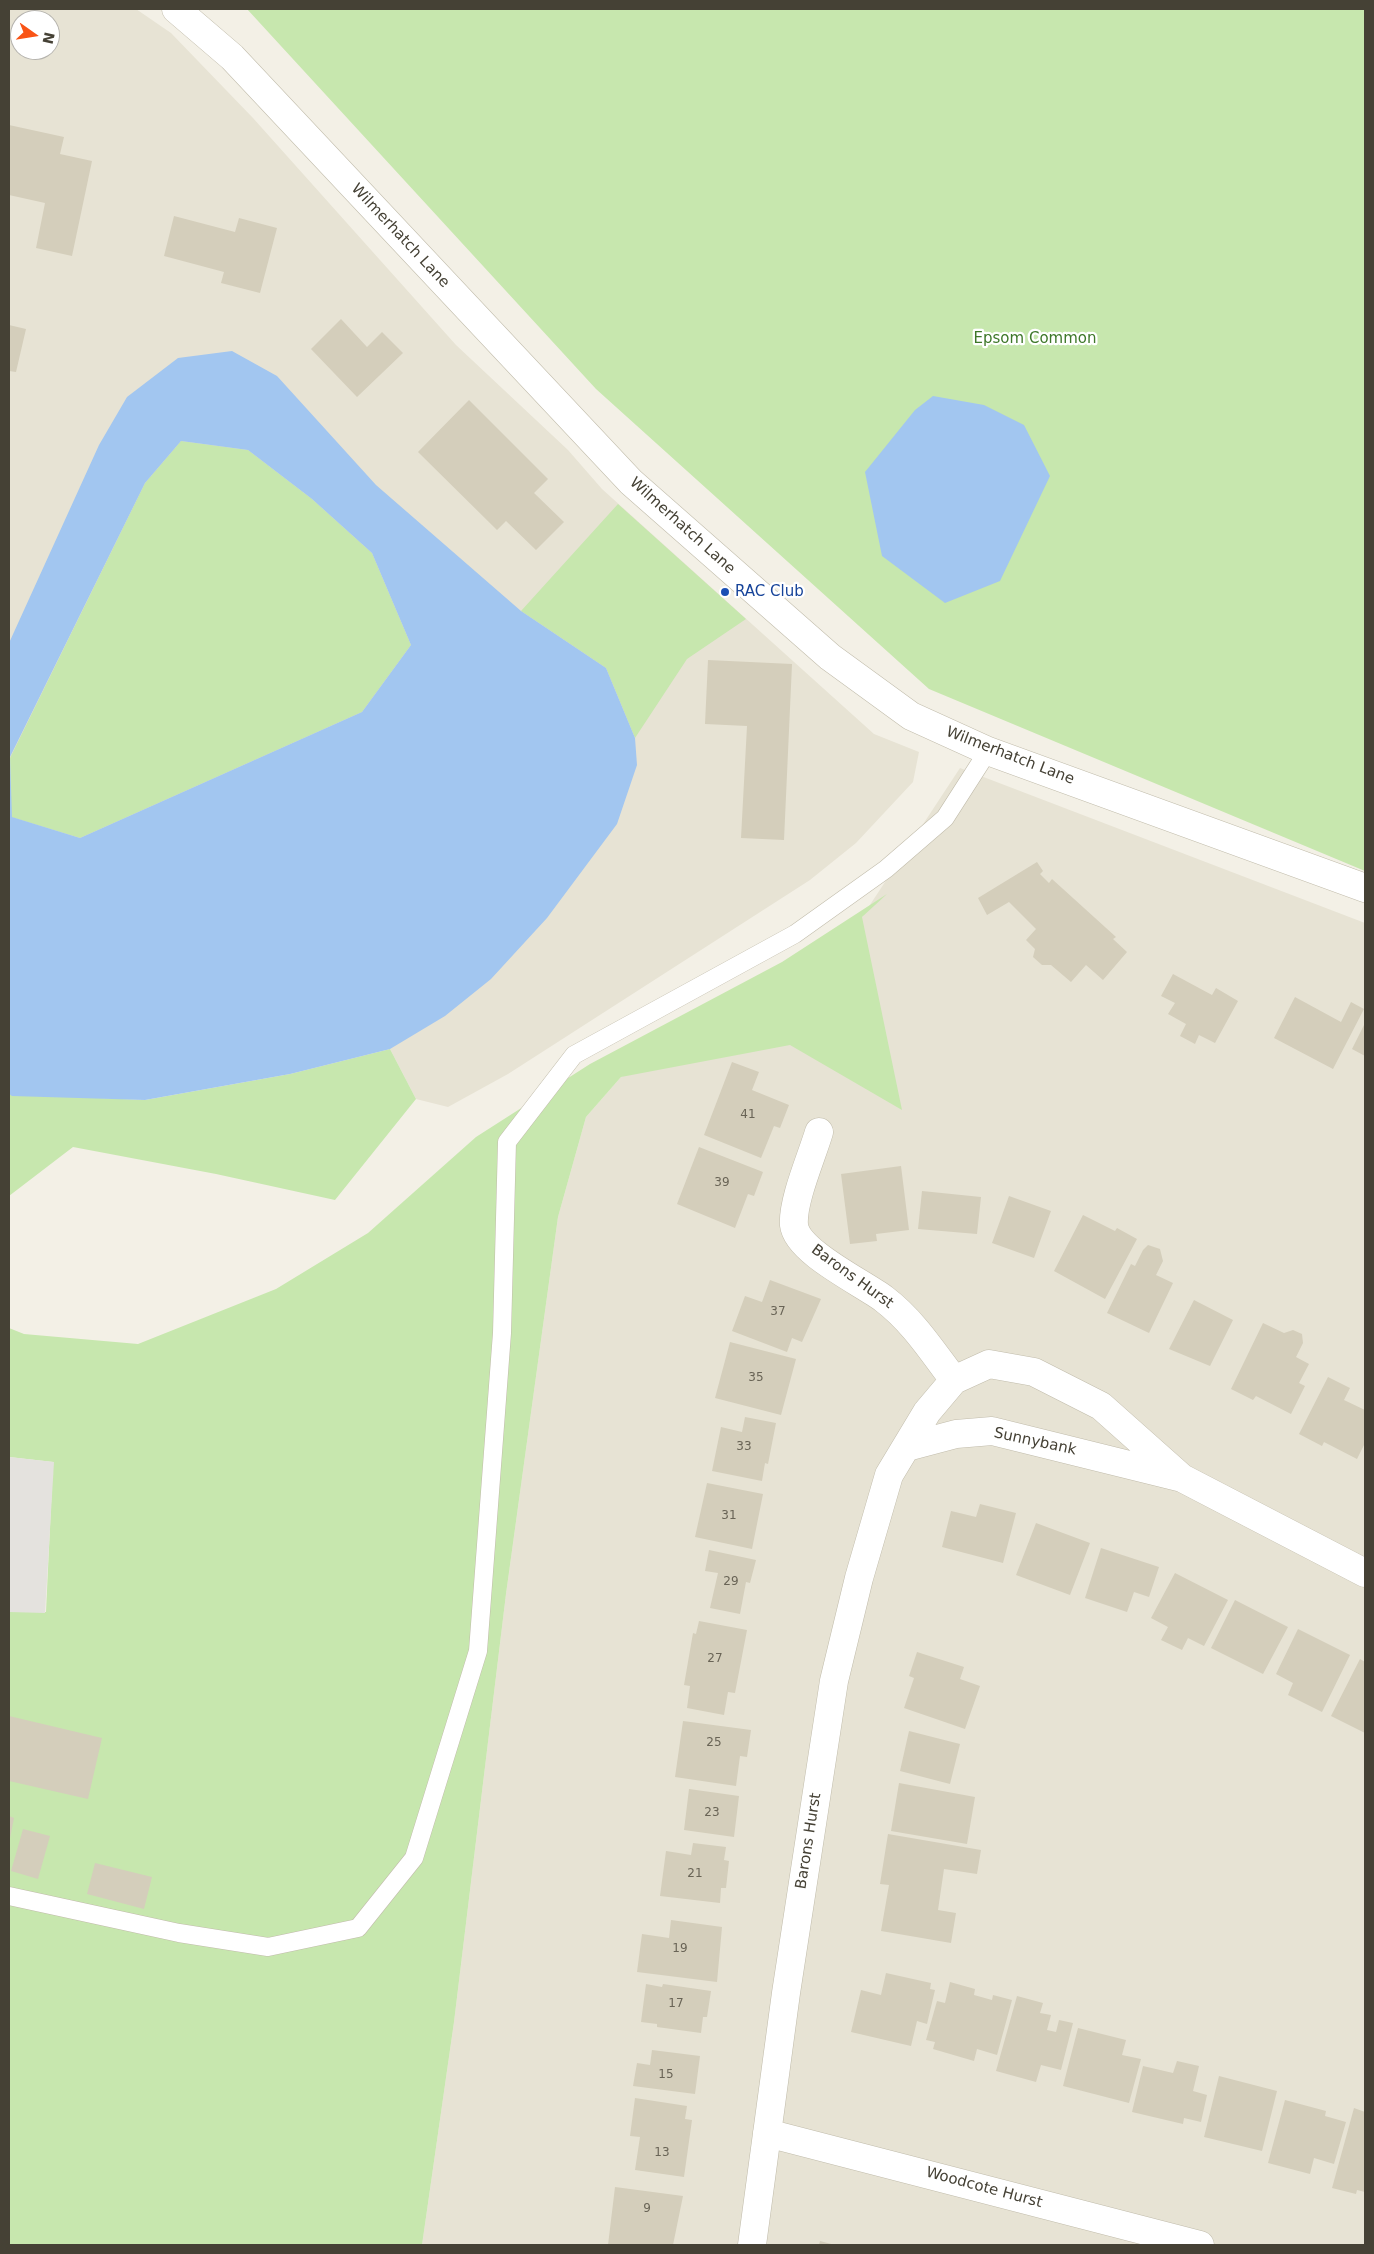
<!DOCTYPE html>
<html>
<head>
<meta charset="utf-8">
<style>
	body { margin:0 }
	#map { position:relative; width:1374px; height:2254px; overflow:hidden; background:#f3f0e6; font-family:"DejaVu Sans",sans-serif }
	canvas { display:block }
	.frame { position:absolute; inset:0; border:10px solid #454135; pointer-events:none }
	.north { position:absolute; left:10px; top:10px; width:50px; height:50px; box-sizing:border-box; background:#fff; border:1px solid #b5b3ae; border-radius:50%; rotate:103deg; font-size:14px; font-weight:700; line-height:20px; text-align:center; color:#454135 }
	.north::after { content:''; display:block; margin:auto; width:18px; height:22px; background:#f95416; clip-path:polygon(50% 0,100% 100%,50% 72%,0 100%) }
</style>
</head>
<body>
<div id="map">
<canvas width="1374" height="2254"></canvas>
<div class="frame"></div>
<div class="north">N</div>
</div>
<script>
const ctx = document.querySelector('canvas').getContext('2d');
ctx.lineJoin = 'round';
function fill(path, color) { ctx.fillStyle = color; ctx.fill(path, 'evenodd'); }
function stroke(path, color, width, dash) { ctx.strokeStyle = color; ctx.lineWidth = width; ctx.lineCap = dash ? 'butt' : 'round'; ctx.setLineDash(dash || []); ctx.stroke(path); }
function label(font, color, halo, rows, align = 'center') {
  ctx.font = font + ' "DejaVu Sans",sans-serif'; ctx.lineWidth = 4.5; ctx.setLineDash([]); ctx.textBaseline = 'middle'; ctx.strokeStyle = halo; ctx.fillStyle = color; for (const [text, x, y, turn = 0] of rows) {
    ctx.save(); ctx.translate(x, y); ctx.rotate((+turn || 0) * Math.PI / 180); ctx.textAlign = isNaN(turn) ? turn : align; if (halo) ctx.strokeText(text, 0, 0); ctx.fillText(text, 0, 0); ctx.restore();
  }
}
fill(new Path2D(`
	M9,9H136L171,33L253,118L456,345L568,450L602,489L874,734L919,752L913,782L856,843L810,880L508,1074L448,1107L416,1099L390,1049L290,1074L9,1094ZM20,20H50V50H20Z
	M960,768L1365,923V2245H422L454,2022L506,1594L558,1217L586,1117L621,1077L862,917Z`), '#e7e3d4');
fill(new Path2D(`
	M247,9H1365V871L929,689L596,389Z
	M181,441L248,450L312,499L372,553L411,645L362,712L80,838L11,817L10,758L145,483Z
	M618,504L746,619L687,659L635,738L606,668L521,611Z
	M887,894L862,917L902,1110L790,1045L621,1077L586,1117L558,1217L506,1594L454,2022L422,2245H9V1612H46L53,1462L9,1457V1328L24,1334L138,1344L276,1289L368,1233L476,1137L590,1064L782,962Z
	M390,1049L416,1099L335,1200L216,1174L73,1147L9,1196V1094L145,1100L290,1074Z`), '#c7e7ae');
fill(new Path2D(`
	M9,1457L54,1462L45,1613L9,1612Z`), '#e4e2de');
fill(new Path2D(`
	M232,351L277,376L376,485L521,611L606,668L635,738L637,765L617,824L547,918L491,979L445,1016L390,1049L290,1074L145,1100L12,1096L9,1094V643L99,445L127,397L178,358ZM181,441L248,450L312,499L372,553L411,645L362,712L80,838L12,817L10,757L145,483Z
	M933,396L984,405L1024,425L1050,476L1000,581L945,603L882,556L865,472L915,410Z`), '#a2c6f0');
fill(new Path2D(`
	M9,125L64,137L60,154L92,161L72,256L36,248L45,203L9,195Z
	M174,216L235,232L239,218L277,228L260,293L221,283L224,272L164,256Z
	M341,319L367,347L382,332L403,353L357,397L311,349Z
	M9,325L26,329L16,372L9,371Z
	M469,400L548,479L534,493L564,522L536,550L506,521L497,530L418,452Z
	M708,660L792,664L784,840L741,838L747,726L705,724Z
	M1037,862L1043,871L1040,874L1049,883L1052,879L1116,937L1113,939L1127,952L1103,980L1086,965L1071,982L1051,965H1042L1033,957L1035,949L1026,940L1036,929L1009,902L987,915L978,898Z
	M1173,974L1212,995L1216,988L1238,1001L1215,1043L1199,1035L1195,1044L1180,1036L1186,1024L1168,1014L1175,1003L1161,996Z
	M1295,997L1341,1022L1351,1002L1364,1009L1333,1069L1274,1038Z
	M1365,1023V1056L1352,1049Z
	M732,1062L759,1072L752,1090L789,1105L780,1128L774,1126L761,1158L704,1135Z
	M699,1147L763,1172L754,1196L748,1194L735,1228L677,1204Z
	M901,1166L909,1230L876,1234L877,1241L850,1244L841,1174Z
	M922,1191L981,1197L977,1234L918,1229Z
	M1009,1196L1051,1211L1034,1258L992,1243Z
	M1083,1215L1115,1231L1117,1228L1137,1239L1105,1299L1054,1271Z
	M1148,1245L1160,1249L1163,1261L1156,1275L1173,1283L1149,1333L1107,1313L1131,1264L1135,1266L1143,1250Z
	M770,1280L821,1299L802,1342L792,1338L787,1352L732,1331L745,1296L762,1302Z
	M1194,1300L1233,1320L1210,1366L1169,1349Z
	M1263,1323L1284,1333L1293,1330L1302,1334L1303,1343L1296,1357L1309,1364L1299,1383L1305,1386L1291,1414L1256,1396L1253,1400L1231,1389Z
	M730,1342L796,1359L781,1415L715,1398Z
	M1328,1377L1350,1388L1344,1400L1365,1410V1443L1357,1459L1324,1442L1322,1446L1299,1434Z
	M745,1417L776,1423L768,1464L765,1463L762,1481L712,1471L721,1427L742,1432Z
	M707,1483L763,1494L752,1549L695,1537Z
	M980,1504L1016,1513L1003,1563L942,1547L951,1511L976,1517Z
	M1036,1523L1090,1543L1070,1595L1016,1575Z
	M1101,1548L1159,1567L1149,1597L1134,1592L1127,1612L1085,1598Z
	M709,1550L756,1560L750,1583L746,1582L740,1614L710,1608L718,1573L705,1571Z
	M1175,1573L1228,1600L1204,1646L1188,1638L1182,1650L1161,1640L1168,1627L1151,1618Z
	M1235,1600L1288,1627L1263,1674L1211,1648Z
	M699,1621L747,1630L735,1693L728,1692L724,1715L687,1708L690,1686L684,1685L693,1633L696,1634Z
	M1298,1629L1350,1655L1322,1712L1288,1695L1293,1683L1276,1674Z
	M917,1652L964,1667L960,1679L980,1686L965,1729L904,1708L914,1678L909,1676Z
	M1360,1659L1365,1662V1733L1331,1716Z
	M9,1716L102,1738L88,1799L9,1781Z
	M683,1721L751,1730L747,1757L740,1756L736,1786L675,1777Z
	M909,1731L960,1744L950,1784L900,1771Z
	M899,1783L975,1797L967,1844L891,1831Z
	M689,1789L739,1796L734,1837L684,1830Z
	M9,1816L14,1818L10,1838H9Z
	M23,1829L50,1836L38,1879L11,1871Z
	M888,1834L981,1850L977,1874L944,1869L938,1910L956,1913L951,1943L881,1931L889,1885L880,1884Z
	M693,1843L726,1847L724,1860L729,1861L726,1888H721L720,1903L660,1896L666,1851L691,1855Z
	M95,1863L152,1877L144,1909L87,1894Z
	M671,1920L722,1927L717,1982L637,1972L642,1934L669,1938Z
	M886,1973L931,1983L930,1989L935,1990L927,2024L917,2021L911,2046L851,2032L861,1990L881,1995Z
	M950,1982L975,1989L974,1995L992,2000L993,1995L1012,2000L997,2055L977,2049L974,2061L933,2049L935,2042L926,2040L937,2001L945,2003Z
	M646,1984L662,1987L663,1984L711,1991L707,2017H703L701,2033L657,2027V2024L641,2022Z
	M1017,1996L1043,2003L1040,2013L1051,2015L1047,2030L1056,2032L1059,2020L1073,2023L1061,2070L1041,2065L1036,2082L996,2071Z
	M1078,2028L1126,2040L1122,2055L1141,2059L1129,2103L1063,2086Z
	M652,2050L700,2056L695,2094L633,2086L637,2063L650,2065Z
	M1177,2061L1199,2066L1193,2091L1207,2095L1201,2122L1184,2118L1183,2124L1132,2112L1143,2066L1173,2073Z
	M1219,2076L1277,2091L1262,2151L1204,2137Z
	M635,2098L687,2106L685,2119L692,2120L684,2177L635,2170L640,2137L630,2136Z
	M1285,2100L1326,2111L1325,2116L1346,2122L1334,2164L1314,2158L1310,2174L1268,2163Z
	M1354,2108L1365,2112V2192L1357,2190L1356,2194L1332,2188Z
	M615,2187L683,2196L673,2245H608Z
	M820,2241L835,2245H819Z`), '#d4cebb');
const service = new Path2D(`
	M9,1896L179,1933L268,1947L358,1928L414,1858L478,1651L502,1333L507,1142L574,1055L795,934L886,869L945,818L988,751`);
const minor = new Path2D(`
	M176,9L232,57L631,482L830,657L911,716L988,751L1365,888
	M819,1132C812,1156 792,1201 794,1225C797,1252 863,1283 884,1299C913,1321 932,1351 954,1380
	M907,1447L956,1434L992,1431L1182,1478L1365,1573
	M767,2133L1200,2245
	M752,2245L786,1993L834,1681L859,1578L889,1475L927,1412L954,1380L989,1364L1034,1372L1101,1406L1182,1478`);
stroke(service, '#c1bcab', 19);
stroke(minor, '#c1bcab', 29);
stroke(service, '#fff', 18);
stroke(minor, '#fff', 28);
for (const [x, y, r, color] of [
	[725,592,5,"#1a4fb4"]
]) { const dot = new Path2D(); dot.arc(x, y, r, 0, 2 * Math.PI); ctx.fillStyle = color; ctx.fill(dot); stroke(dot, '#fff', 2); }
label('12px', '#696456', null, [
	["41",748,1115],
	["39",722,1183],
	["37",778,1312],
	["35",756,1378],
	["33",744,1447],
	["31",729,1516],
	["29",731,1582],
	["27",715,1659],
	["25",714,1743],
	["23",712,1813],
	["21",695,1874],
	["19",680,1949],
	["17",676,2004],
	["15",666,2075],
	["13",662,2153],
	["9",647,2209]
]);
label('15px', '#454135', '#fff', [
	["Wilmerhatch Lane",400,236,47],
	["Wilmerhatch Lane",682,526,42],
	["Wilmerhatch Lane",1010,756,21],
	["Barons Hurst",852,1277,36],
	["Sunnybank",1035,1442,12],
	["Barons Hurst",809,1841,-81],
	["Woodcote Hurst",984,2188,15]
]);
label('15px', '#3d7729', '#fff', [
	["Epsom Common",1035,339]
]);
label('15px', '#164399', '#fff', [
	["RAC Club",735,592]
], 'left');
</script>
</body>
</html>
